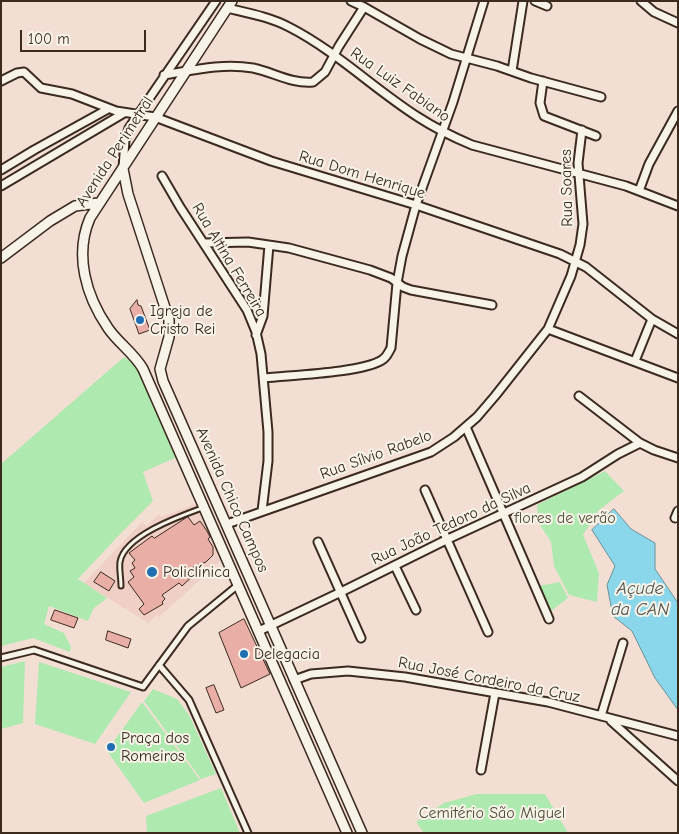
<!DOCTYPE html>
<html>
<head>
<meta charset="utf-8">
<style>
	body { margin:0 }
	#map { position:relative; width:679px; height:834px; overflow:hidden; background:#f3ded4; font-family:"Comic Neue",sans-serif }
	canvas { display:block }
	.frame { position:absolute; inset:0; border:2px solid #3b2a1e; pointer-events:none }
	.scale { position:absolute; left:20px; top:30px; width:126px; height:22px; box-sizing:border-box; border:2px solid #3b2a1e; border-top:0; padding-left:6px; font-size:15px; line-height:18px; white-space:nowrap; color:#3b2a1e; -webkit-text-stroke:4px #f7f3e8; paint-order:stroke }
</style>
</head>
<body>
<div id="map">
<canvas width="679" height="834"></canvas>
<div class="frame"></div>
<div class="scale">100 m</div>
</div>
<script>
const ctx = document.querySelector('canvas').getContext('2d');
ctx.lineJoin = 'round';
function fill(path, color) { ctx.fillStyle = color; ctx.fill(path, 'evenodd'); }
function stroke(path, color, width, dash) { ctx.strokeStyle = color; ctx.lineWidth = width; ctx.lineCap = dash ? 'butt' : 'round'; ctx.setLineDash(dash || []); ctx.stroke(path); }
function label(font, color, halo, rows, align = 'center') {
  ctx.font = font + ' "Comic Neue",sans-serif'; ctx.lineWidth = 4; ctx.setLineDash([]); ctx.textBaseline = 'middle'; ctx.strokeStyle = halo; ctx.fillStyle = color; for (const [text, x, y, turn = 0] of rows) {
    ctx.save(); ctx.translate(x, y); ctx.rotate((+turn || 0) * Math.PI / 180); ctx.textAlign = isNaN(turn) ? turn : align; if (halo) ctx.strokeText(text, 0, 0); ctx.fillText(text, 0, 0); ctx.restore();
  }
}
fill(new Path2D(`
	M198,503L221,561L159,617L157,615L148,623L84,583L142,522L147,526L159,514L161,517Z`), '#f0d0c6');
fill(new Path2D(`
	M124,357L138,367L177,457L143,472L153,501L121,533L78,579L107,598L94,608L88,621L49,606L44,624L64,633L71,647L70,652L33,638L1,646V464Z
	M605,471L624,491L599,510L583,535L599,573L597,602L569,595L554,566L551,542L538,522L537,505Z
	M560,582L568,598L547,614L539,586Z
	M25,661L23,723L1,729V667Z
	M39,662L131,692L95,744L35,724Z
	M153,689L177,699L189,715L216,774L201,779L144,701Z
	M142,702L200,780L144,803L107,751Z
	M221,788L240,833H147L146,816Z
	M477,794H545L568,833H424L416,822L444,803Z`), '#aeeab0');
const water = new Path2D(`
	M614,509L631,529L655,543V569L678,603V710L655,678L632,631L613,616L607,585L615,566L592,530Z`);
fill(water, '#8ad6ea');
stroke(water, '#6a9198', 1);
const building = new Path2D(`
	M137,300L138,305L141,306L150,330L139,334L130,309Z
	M188,517L194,525L200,521L207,531L210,537L208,539L213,547V555L206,562L193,567L195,570L193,572L195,574L182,586L179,583L162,595L165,599L162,602L163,604L144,615L139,609L144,604L128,582L134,577L130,571L135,568L132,563L135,560L129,553L152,536L154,538Z
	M101,572L115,581L109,591L94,582Z
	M55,610L78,618L74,628L51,620Z
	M244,619L270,674L241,688L219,633Z
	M108,631L131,639L128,648L106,640Z
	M214,685L224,710L216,713L206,688Z`);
fill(building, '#e9aea5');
stroke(building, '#3b2a1e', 1);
const service = new Path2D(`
	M121,586C121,578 119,569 120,562C124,536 180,516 202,508`);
const pedestrian = new Path2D(`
	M1,658L34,650L143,687L188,626L238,585
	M159,665L189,700L248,833`);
const minor = new Path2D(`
	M351,1L364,7L420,39L451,54L497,66L531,78L601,97
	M535,1L547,6
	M641,1L654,12L678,23
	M227,8C248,13 270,17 289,27C336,51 374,89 418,117C435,128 453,137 472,145L626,186L678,206
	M512,71L523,1
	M164,75C194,70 222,63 253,68C273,72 291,84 313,82L325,72L339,46L364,7
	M1,81L17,73L24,72L41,88L72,94L116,111L155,117L271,161L416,205L560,254L586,267L652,319L678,334
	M543,81L540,103L544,116L596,136
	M123,168L125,140L129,128L216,1
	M1,170L34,150L108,109
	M162,176L180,207L247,310L256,332L261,354L268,432V461L262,511
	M1,186L124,113
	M639,191L649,164L678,111
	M204,243L248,242L289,248L370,270L391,278L403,287L411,290L492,305
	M548,329L678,378
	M256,335L263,316L269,245
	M635,361L652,319
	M264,378C291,375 361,373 382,360C387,357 388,353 391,348L397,283L402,256L416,205L453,102L484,1
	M579,396L640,443L654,450L678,458
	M466,427L549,619
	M425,490L488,632
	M675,518L678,511
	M227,524L431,452L454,437L477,417L495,396L548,329L571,276L580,245L583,224L578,163L582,130
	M318,542L361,638
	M395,566L416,610
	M259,631L341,592L448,539L582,477L618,454L640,443
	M294,680L311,674L348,671L405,677L548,702L678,736
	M601,716L623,643
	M611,721L678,781
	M481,770L495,693`);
const tertiary = new Path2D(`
	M232,1L90,218C74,255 86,296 108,328C118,343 134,353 143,369L347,833
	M123,169L128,194L169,320V337L160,369L163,381L362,833
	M1,258L50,221L75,206L98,203`);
stroke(service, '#3b2a1e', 7);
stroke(pedestrian, '#3b2a1e', 9);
stroke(minor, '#3b2a1e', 11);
stroke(tertiary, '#3b2a1e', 12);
stroke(service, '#f7f3e8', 3);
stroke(pedestrian, '#f7f3e8', 5);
stroke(minor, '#f7f3e8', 7);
stroke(tertiary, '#f7f3e8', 9);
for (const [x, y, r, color] of [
	[140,320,5,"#1f6fb2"],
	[152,572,6,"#1f6fb2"],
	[244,654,5,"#1f6fb2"],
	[111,747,5,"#1f6fb2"]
]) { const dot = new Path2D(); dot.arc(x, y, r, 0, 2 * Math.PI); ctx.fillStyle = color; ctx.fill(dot); stroke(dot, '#f7f3e8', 2); }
label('16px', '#3b2a1e', '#f7f3e8', [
	["Rua Luiz Fabiano",400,85,35],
	["Avenida Perimetral",115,152,-57],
	["Rua Dom Henrique",362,175,17],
	["Rua Soares",567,188,-91],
	["Rua Altina Ferreira",229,260,59],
	["Rua Sílvio Rabelo",376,455,-20],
	["Avenida Chico Campos",232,500,66],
	["Rua João Tedoro da Silva",451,524,-25],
	["Rua José Cordeiro da Cruz",489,680,11]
]);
label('16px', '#3b2a1e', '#f7f3e8', [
	["Igreja de",150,311],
	["Cristo Rei",150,329],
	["Policlínica",163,572],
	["Delegacia",254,654],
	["Praça dos",121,738],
	["Romeiros",121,756]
], 'left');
label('16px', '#52503b', '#f7f3e8', [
	["flores de verão",565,518],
	["Cemitério São Miguel",492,813]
]);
label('italic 18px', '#4f5551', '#f7f3e8', [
	["Açude",640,589],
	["da CAN",640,610]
]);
</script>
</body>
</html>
